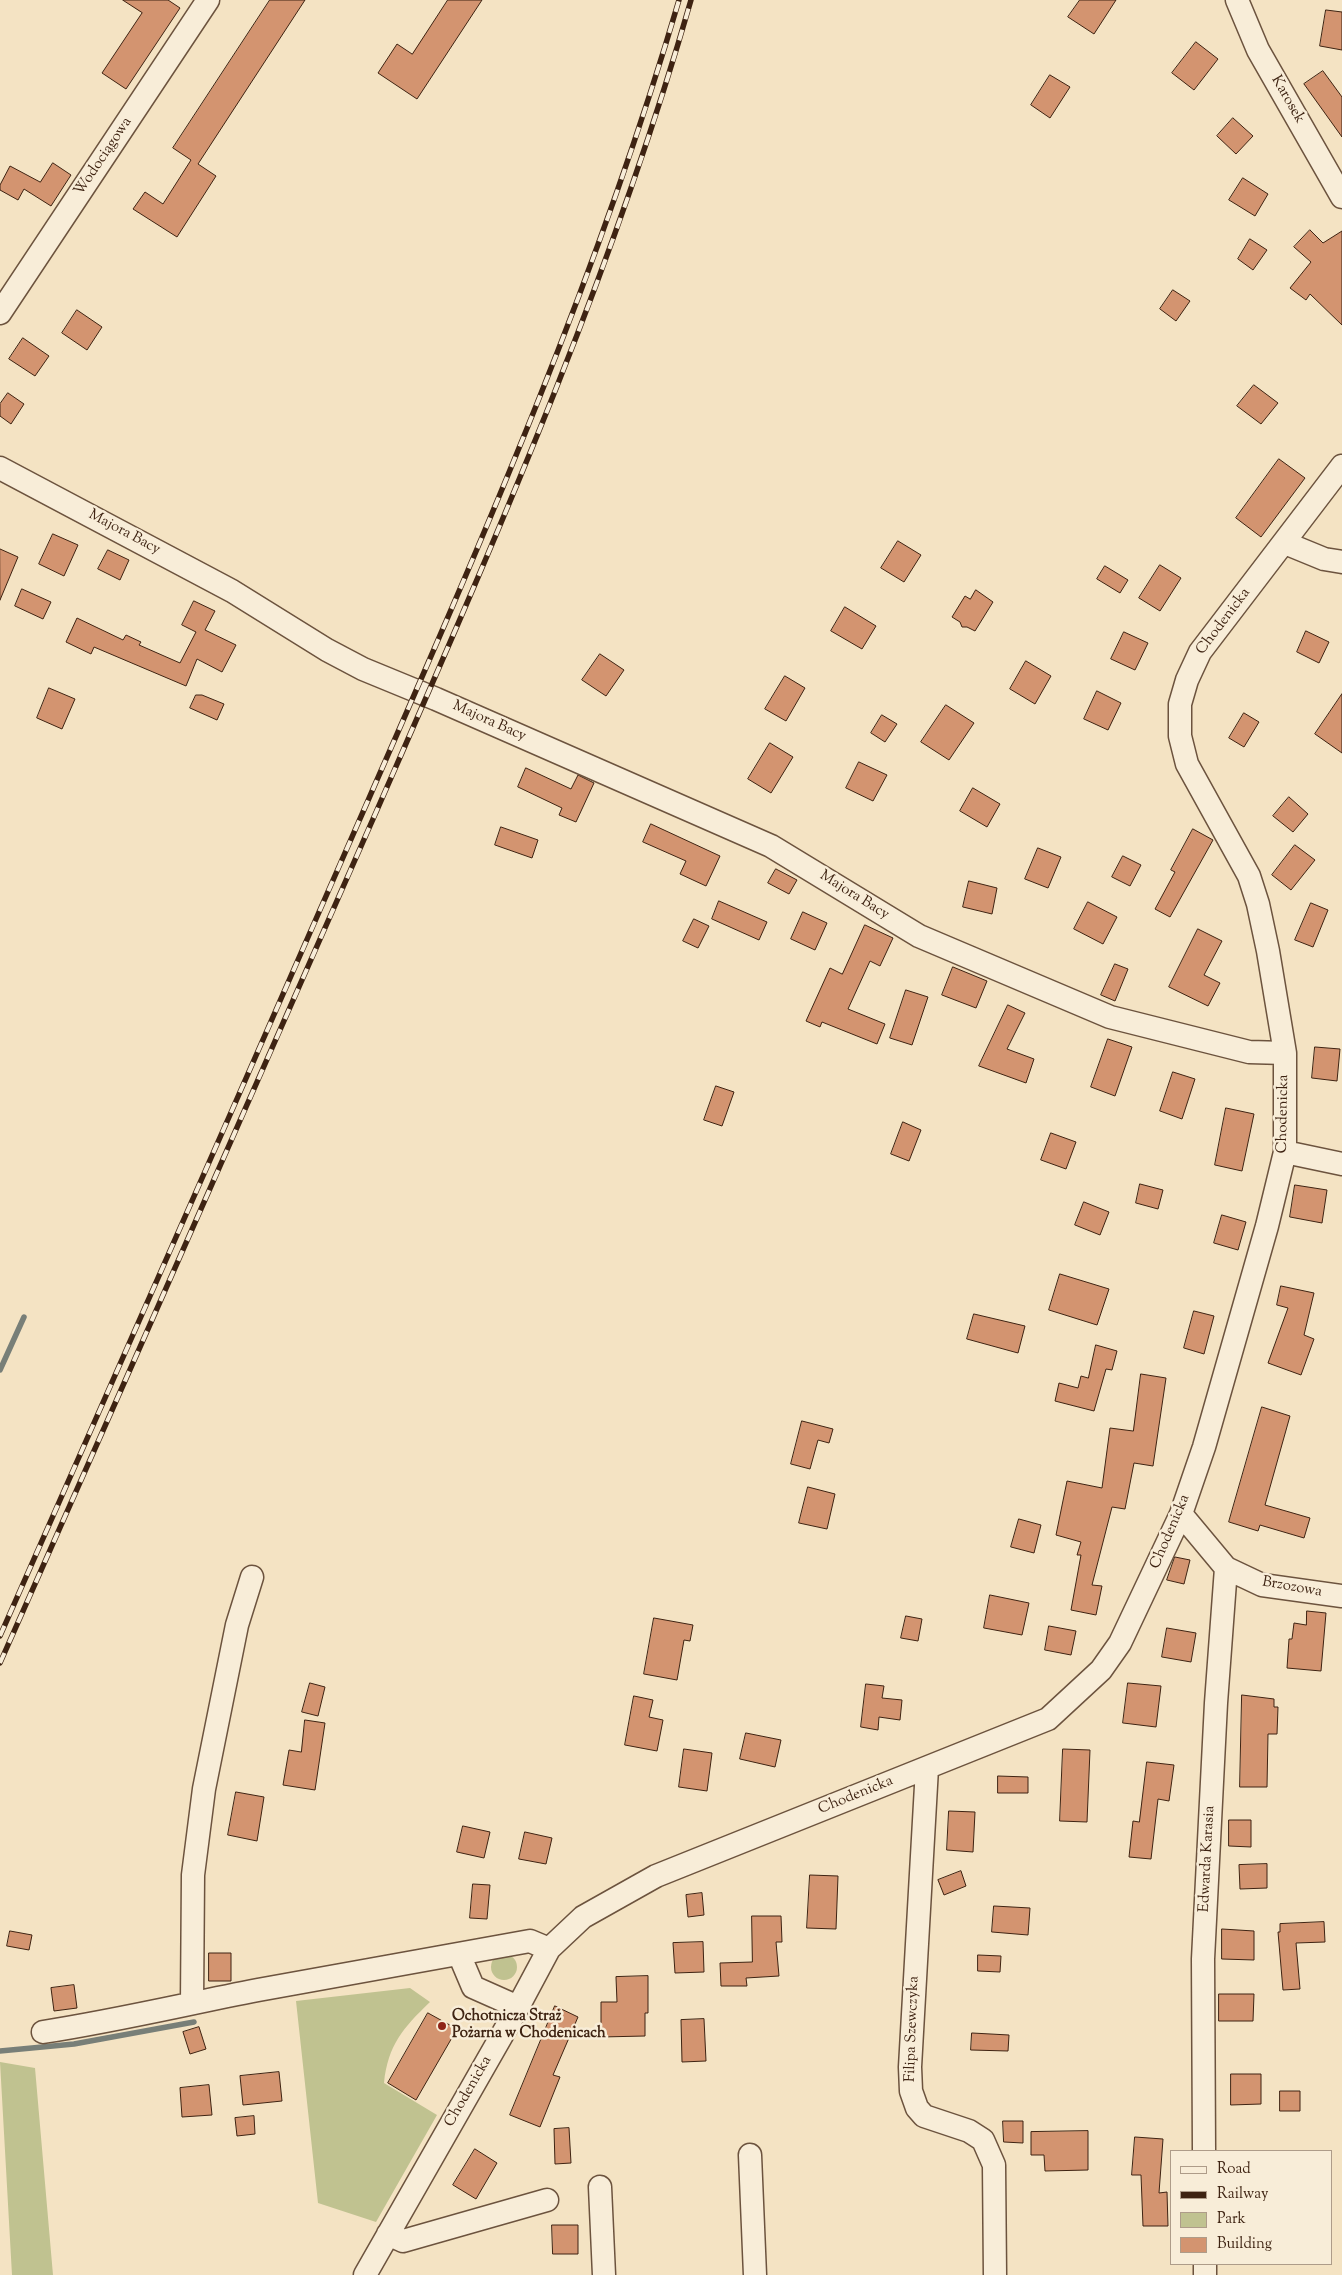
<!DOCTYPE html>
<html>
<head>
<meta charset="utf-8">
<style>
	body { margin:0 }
	#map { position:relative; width:1342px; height:2275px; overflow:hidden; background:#f4e3c3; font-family:"Sorts Mill Goudy",serif }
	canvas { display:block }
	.legend { position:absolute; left:1170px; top:2150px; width:162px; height:115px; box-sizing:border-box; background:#f8edd8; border:1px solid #ae9c89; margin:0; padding:6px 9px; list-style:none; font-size:15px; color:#3e2312 }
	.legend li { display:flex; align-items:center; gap:10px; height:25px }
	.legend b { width:25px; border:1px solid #ae9c89 }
</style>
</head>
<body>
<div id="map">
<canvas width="1342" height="2275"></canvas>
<ul class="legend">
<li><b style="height:6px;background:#f8edd8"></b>Road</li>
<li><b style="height:6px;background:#3e2312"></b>Railway</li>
<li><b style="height:14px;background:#c0c290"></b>Park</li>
<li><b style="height:14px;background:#d39470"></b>Building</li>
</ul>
</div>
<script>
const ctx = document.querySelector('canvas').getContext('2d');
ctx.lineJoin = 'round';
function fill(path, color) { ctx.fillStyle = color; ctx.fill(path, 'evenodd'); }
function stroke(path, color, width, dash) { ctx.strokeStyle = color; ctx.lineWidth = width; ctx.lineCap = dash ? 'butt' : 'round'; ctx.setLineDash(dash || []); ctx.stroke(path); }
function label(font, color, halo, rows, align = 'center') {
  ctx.font = font + ' "Sorts Mill Goudy",serif'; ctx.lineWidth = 5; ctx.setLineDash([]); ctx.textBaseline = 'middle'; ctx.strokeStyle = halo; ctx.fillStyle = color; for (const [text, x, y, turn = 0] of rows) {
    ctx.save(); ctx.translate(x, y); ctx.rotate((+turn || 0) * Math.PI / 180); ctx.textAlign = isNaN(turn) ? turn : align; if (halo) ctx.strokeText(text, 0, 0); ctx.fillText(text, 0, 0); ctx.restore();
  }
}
fill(new Path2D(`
	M491 1967a13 13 0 1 1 26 0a13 13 0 1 1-26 0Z
	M410,1988L430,2002C403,2028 388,2045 384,2083L437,2115L376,2222L318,2203L296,2001Z
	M0,2062L35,2068L53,2275H12Z`), '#c0c290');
stroke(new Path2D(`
	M0,1370L24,1317
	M0,2051L74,2044L194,2022`), '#787f78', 5.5);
const building = new Path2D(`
	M123,0H168L180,8L126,89L102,73L142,13Z
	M270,0H305L198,164L216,176L177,237L133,209L145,192L163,204L191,160L173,148Z
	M448,0H482L417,99L378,73L397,44L412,54Z
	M1080,0H1116L1094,34L1068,17Z
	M1326,10L1342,12V50L1320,46Z
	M1196,42L1218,59L1194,90L1172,73Z
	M1323,71L1342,97V137L1304,84Z
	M1050,75L1070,87L1050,118L1031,105Z
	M1233,118L1253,136L1236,154L1217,136Z
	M53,163L71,175L51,206L24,189L18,200L0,190V185L10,166L40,182Z
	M1243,178L1268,194L1255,216L1229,200Z
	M1310,230L1323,243L1342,231V325L1310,294L1306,300L1290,288L1311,262L1294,247Z
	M1250,239L1267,250L1253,270L1238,259Z
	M1173,290L1190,301L1176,321L1160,309Z
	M77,310L102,327L87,350L62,333Z
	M23,338L49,356L35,376L9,359Z
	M1254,385L1278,403L1261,424L1237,406Z
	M8,393L24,404L11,424L0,416V404Z
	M1279,459L1305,478L1261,537L1236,518Z
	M53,534L78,545L64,576L39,564Z
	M898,541L921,555L904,582L881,568Z
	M0,549L18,557L0,600Z
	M108,550L129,560L120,580L98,569Z
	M1160,565L1181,578L1160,611L1139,598Z
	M1105,566L1128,580L1120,593L1097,579Z
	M22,589L51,602L43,619L15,606Z
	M976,590L993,602L975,631L967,627H962L960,622L952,617L965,596L970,599Z
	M194,601L215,611L205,630L236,645L222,672L197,659L186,686L94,647L91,654L66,642L77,618L123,640L126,635L141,642L139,645L180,663L196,632L182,625Z
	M845,607L876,626L862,649L831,631Z
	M1306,631L1329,642L1319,663L1297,652Z
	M1124,632L1148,643L1135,670L1111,659Z
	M600,654L624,670L606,696L582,680Z
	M1026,661L1051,676L1035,704L1010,689Z
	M785,676L805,688L786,721L765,709Z
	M49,688L75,699L62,729L37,718Z
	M1097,691L1121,703L1108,730L1084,719Z
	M1342,694V753L1315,734Z
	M196,695H202L224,704L217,720L190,708Z
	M946,705L974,723L949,760L921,742Z
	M1244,713L1259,722L1244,747L1229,738Z
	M882,715L897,724L885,742L871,733Z
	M770,743L793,757L771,793L748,779Z
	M859,762L887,775L873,801L846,788Z
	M526,768L571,789L578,775L594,783L576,822L559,815L562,808L518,787Z
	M973,788L1000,804L987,827L960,811Z
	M1289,797L1308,814L1293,832L1273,816Z
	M651,824L720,856L706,886L680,874L686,861L643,842Z
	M501,827L538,840L532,858L495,845Z
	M1193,829L1213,840L1170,917L1155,909L1175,872L1171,870Z
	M1295,845L1315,860L1291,890L1272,875Z
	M1038,848L1061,857L1048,888L1025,879Z
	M1123,856L1141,865L1130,886L1112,877Z
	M776,869L797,880L789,894L768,883Z
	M969,881L997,888L992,914L963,907Z
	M719,901L767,922L759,940L712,919Z
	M1088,902L1117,917L1103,944L1074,929Z
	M1311,903L1328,910L1313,947L1295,940Z
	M803,912L827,923L815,950L791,939Z
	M694,919L709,926L698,948L683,941Z
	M865,925L893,938L880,966L870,961L848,1009L885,1024L877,1044L822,1022L820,1027L806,1021L830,968L842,974Z
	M1198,929L1222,941L1204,975L1220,983L1208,1006L1169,987Z
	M1115,964L1128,969L1115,1001L1101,995Z
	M953,967L987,981L976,1008L942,995Z
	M906,990L928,997L912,1045L890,1038Z
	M1008,1005L1025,1013L1007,1049L1034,1059L1026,1083L979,1066Z
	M1108,1039L1132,1047L1115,1096L1091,1087Z
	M1315,1047L1340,1049L1337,1081L1312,1078Z
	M1173,1072L1195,1079L1182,1119L1160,1111Z
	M716,1086L734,1092L722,1126L704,1120Z
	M1226,1108L1254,1114L1242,1171L1215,1165Z
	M903,1122L921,1130L909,1161L891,1154Z
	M1051,1133L1076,1142L1066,1169L1041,1160Z
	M1140,1184L1163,1190L1158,1209L1136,1203Z
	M1295,1185L1327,1190L1322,1223L1290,1217Z
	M1084,1202L1109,1212L1100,1235L1075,1225Z
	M1222,1215L1246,1222L1238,1250L1214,1243Z
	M1060,1274L1109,1289L1097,1325L1049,1310Z
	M1281,1286L1314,1293L1304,1335L1314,1339L1301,1375L1268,1363L1288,1308L1277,1305Z
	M1194,1311L1214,1316L1204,1354L1184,1348Z
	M974,1314L1025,1326L1018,1353L967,1339Z
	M1096,1345L1117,1351L1112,1370L1106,1369L1094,1411L1055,1401L1059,1383L1078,1388L1081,1376L1088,1378Z
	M1141,1374L1166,1378L1153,1466L1134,1463L1125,1509L1112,1507L1092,1585L1102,1586L1096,1615L1071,1610L1081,1555H1077L1081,1542L1056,1535L1067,1481L1102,1488L1110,1428L1133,1431Z
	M1262,1407L1290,1416L1265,1505L1310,1518L1304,1538L1260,1525L1258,1531L1229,1522Z
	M802,1421L833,1429L829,1443L818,1440L810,1469L791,1464Z
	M808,1487L835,1494L827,1529L799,1523Z
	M1019,1519L1041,1525L1034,1553L1011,1547Z
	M1175,1557L1190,1560L1184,1584L1167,1580Z
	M990,1595L1029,1603L1022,1635L984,1628Z
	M1307,1611L1326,1613L1321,1671L1287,1668L1289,1639H1292L1294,1623L1306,1625Z
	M906,1616L922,1619L918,1641L901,1638Z
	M654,1618L693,1625L690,1641L684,1640L677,1680L644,1674Z
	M1049,1626L1076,1631L1071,1655L1045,1650Z
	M1167,1628L1196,1633L1191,1662L1162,1657Z
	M310,1683L325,1687L318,1716L302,1712Z
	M1128,1683L1161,1686L1156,1727L1123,1723Z
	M866,1684L884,1686L882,1698L902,1700L900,1720L879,1717L878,1730L861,1727Z
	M1242,1695L1274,1699V1707H1278L1277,1734H1268L1267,1787H1240Z
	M634,1696L653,1700L649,1717L663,1720L657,1751L625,1745Z
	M305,1720L325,1723L315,1790L283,1785L289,1750L301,1752Z
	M746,1733L781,1740L775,1767L740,1759Z
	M684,1749L712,1753L707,1791L679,1787Z
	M1063,1749L1090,1750L1087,1822L1060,1821Z
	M1147,1762L1174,1765L1169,1801L1158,1799L1151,1859L1129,1857L1133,1821L1139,1822Z
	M998,1776L1028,1777V1793H998Z
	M236,1792L264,1797L257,1841L228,1835Z
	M949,1811L975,1812L973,1852L947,1850Z
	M1229,1820H1251V1847L1229,1846Z
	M463,1826L490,1832L484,1858L457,1852Z
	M525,1832L552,1838L546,1864L519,1859Z
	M1267,1864V1888L1240,1889L1239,1865Z
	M961,1871L966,1886L944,1895L938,1880Z
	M810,1875L838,1876L836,1929L807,1928Z
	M473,1884L490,1885L487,1919L470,1918Z
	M702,1893L704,1915L688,1917L686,1895Z
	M994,1906L1030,1908L1028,1935L992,1932Z
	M752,1916H781L782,1942H776L779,1976L746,1978L747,1986H721L720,1963L752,1962Z
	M1324,1922L1325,1942L1296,1943L1300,1989L1283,1990L1278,1932H1280V1924Z
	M1222,1929L1254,1931V1960L1222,1959Z
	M10,1931L32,1935L29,1950L7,1946Z
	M703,1942L704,1972L675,1973L673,1943Z
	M209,1953H231V1981H209Z
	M978,1955L1001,1956L1000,1972L978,1971Z
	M648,1976V2013H645V2036L601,2037V2002H617L616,1977Z
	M74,1985L77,2008L54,2011L51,1988Z
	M1219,1994H1254L1253,2021H1219Z
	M555,2006L578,2017L553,2075L560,2077L540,2127L510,2115Z
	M428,2013L457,2029L416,2100L388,2083Z
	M704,2019L706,2061L682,2062L681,2020Z
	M199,2027L206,2049L190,2054L183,2032Z
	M972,2033L1009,2035L1008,2051L971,2050Z
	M279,2072L282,2101L243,2105L240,2076Z
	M1231,2074H1261V2104L1231,2105Z
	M209,2085L212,2115L182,2117L180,2088Z
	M1280,2091H1300V2111H1280Z
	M254,2116L255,2134L237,2136L235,2118Z
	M1003,2121H1023V2143L1004,2142Z
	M569,2128L571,2163L555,2164L554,2129Z
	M1088,2131V2170L1045,2171L1044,2155H1031V2132Z
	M1135,2137L1163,2139L1159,2193L1167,2192L1168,2226H1143L1141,2175H1132Z
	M475,2149L497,2163L476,2199L453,2185Z
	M552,2225H578V2254H553Z`);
fill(building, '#d39470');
stroke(building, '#3e2312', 1);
const minor = new Path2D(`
	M1237,0L1258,50L1342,197
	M0,313L208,0
	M0,468L232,591L327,650L363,669L436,699L771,846L919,936L1110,1017L1249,1052L1285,1053
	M1285,543L1324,559L1342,562
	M1285,1152L1342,1164
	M1181,1514L1226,1568L1262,1585L1342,1596
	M927,1768L910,2067L911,2091L917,2108L924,2116L969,2131L983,2140L994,2165L995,2275
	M459,1954L473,1987L518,2007
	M192,2003L193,1875L204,1789L237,1625L252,1577
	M43,2032C115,2021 186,2004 258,1990C349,1973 439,1958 530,1941L549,1949
	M1204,2151L1203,1959L1216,1703L1226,1568
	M750,2155L755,2275
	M600,2187L604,2275
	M388,2234L403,2241L547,2200
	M1205,2264V2275
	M365,2275L518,2007L549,1949L583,1917L656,1876L1048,1719L1101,1670L1120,1643L1181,1514L1204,1447L1267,1226L1285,1152V1053L1268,951L1258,904L1249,876L1187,764L1180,736V704L1187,680L1200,652L1342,466`);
stroke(minor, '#6c533e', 25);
stroke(minor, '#f8edd8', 22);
const rail = new Path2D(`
	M0,1636C120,1364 240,1093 359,821C477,552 596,283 679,0
	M0,1663C126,1379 252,1094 377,810C493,544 611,279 691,0`);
stroke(rail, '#3e2312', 5.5);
stroke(rail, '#f8edd8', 4, [11]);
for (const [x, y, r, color] of [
	[442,2026,5,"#8f2418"]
]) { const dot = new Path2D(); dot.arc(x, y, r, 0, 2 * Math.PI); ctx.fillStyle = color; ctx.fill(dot); stroke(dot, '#f8edd8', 2); }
label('15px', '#3e2312', '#f8edd8', [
	["Karosek",1287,100,60],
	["Wodociągowa",104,157,-56],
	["Majora Bacy",124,533,28],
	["Chodenicka",1224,622,-53],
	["Majora Bacy",489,722,24],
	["Majora Bacy",854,896,32],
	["Chodenicka",1284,1114,-89],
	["Chodenicka",1171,1532,-67],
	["Brzozowa",1292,1588,10],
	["Chodenicka",856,1796,-22],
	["Edwarda Karasia",1208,1859,-87],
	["Filipa Szewczyka",913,2029,-88],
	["Chodenicka",469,2092,-60]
]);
label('bold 15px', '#3e2312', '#f8edd8', [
	["Ochotnicza Straż",452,2017],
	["Pożarna w Chodenicach",452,2034]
], 'left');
</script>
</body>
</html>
